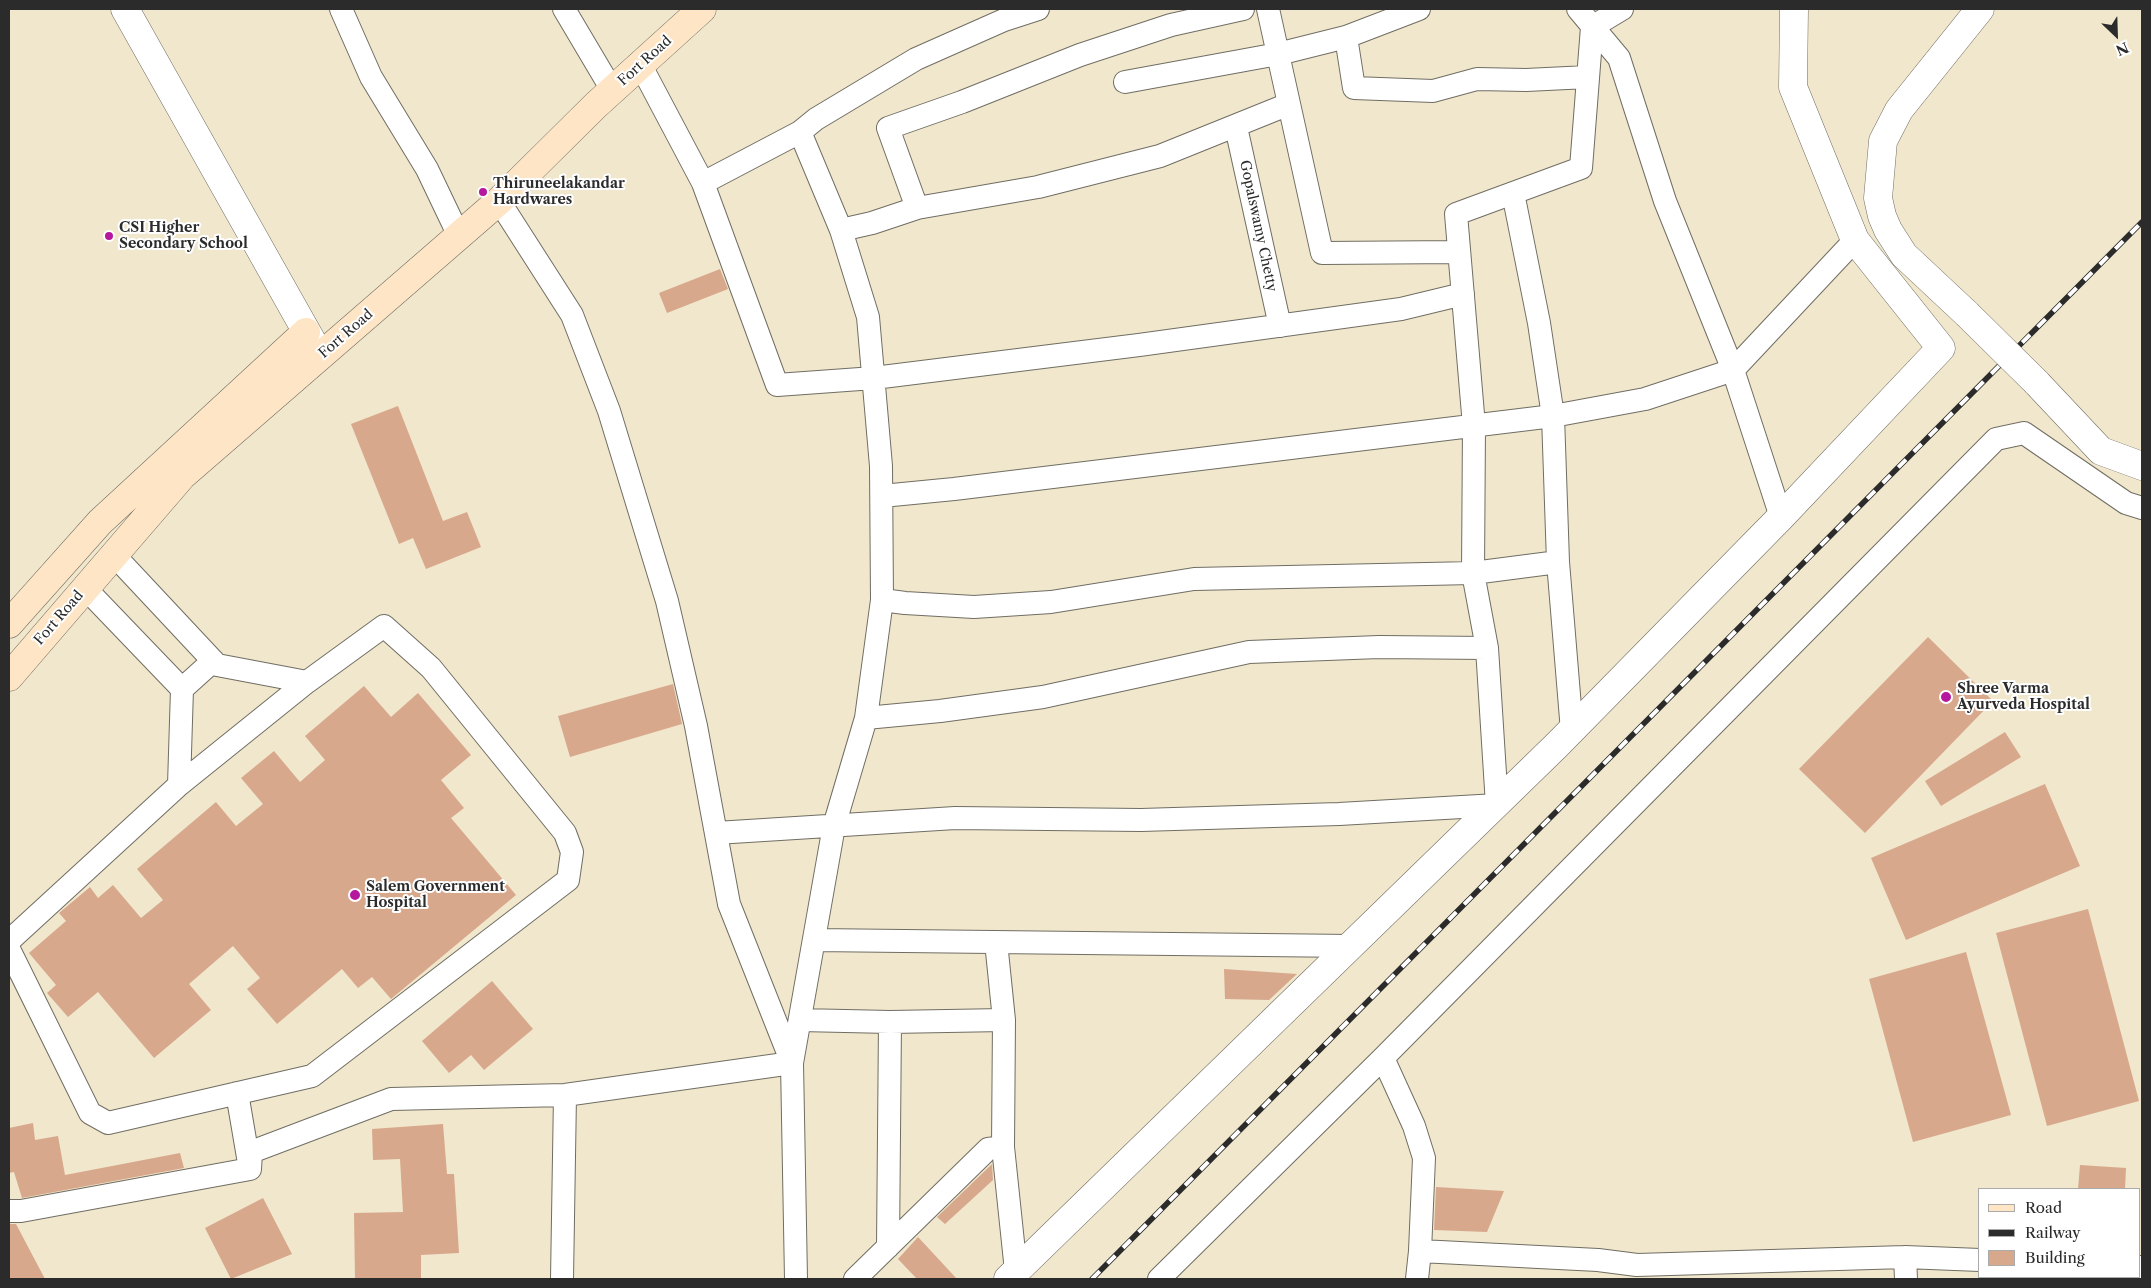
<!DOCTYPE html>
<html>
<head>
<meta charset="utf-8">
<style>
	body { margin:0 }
	#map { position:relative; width:2151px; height:1288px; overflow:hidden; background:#f0e7cc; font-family:"Libre Caslon Text",serif }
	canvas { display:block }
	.frame { position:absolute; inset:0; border:10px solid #2b2b2b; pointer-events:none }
	.legend { position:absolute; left:1978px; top:1188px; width:162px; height:90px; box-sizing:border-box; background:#fff; border:1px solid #aaa; margin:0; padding:6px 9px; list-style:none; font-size:15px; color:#2b2b2b }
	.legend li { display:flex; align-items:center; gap:10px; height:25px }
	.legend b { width:25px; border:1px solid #aaa }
	.north { position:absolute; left:2091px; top:10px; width:50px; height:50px; -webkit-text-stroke:4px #fff; paint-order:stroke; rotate:156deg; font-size:14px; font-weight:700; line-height:20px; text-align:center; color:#2b2b2b }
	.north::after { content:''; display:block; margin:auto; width:18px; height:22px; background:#2b2b2b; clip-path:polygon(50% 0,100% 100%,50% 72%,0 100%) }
</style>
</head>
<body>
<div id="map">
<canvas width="2151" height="1288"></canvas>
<div class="frame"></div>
<ul class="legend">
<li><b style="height:6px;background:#fee5c5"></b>Road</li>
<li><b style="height:6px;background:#2b2b2b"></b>Railway</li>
<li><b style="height:14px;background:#d8a88c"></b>Building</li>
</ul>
<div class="north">N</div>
</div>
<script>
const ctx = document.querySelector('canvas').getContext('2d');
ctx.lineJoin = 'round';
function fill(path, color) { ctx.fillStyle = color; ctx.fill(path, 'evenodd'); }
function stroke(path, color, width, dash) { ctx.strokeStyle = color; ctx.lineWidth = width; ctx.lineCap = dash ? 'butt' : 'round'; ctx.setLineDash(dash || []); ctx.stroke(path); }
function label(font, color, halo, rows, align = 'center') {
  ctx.font = font + ' "Libre Caslon Text",serif'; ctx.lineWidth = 4; ctx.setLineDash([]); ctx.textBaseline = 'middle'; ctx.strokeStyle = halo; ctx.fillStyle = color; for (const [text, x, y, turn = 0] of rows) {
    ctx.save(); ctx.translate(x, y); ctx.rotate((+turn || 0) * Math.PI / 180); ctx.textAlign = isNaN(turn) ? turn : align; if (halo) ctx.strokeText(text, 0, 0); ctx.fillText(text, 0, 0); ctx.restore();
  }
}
fill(new Path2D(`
	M720,269L728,289L667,313L659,293Z
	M398,406L443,521L467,512L481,547L426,569L413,538L399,544L351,424Z
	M1928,637L1993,701L1865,833L1799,769Z
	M673,684L682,724L570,757L558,716Z
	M364,686L391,717L418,693L471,755L441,780L464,808L451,818L516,895L391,999L372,977L358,988L342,969L277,1024L247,989L260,978L233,946L189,984L211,1010L154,1058L98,992L68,1017L47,993L56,985L29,953L66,921L59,913L90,887L98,898L113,885L141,918L163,900L137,869L216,802L236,826L263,804L241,778L274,751L300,782L325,760L305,736Z
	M2005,732L2021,757L1941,806L1925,781Z
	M2045,784L2080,866L1906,940L1871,858Z
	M2088,909L2139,1101L2047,1126L1996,933Z
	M1966,952L2011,1115L1913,1142L1869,979Z
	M1224,969L1297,974L1269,1000L1225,999Z
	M492,981L533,1029L484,1070L471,1055L449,1073L422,1041Z
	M33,1123L35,1140L58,1136L65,1175L180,1153L184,1168L22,1198L14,1172L9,1173V1128Z
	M443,1124L447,1174H454L459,1253L421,1255V1279H355L354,1213L403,1212L400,1159L373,1160L372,1129Z
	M992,1164L993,1180L945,1224L937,1217Z
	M2080,1165L2126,1168L2125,1189H2078Z
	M1436,1187L1504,1191L1487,1232L1434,1230Z
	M263,1198L292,1254L231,1279L205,1228Z
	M9,1224H16L45,1279H9Z
	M918,1237L957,1279H917L898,1259Z`), '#d8a88c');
const minor = new Path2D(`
	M341,9L371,77L427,169L459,236
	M564,9L612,90
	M1268,9L1322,253L1459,252
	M1578,9L1619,58L1665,201L1733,370L1781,517
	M1346,37L1354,88L1433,91L1477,79L1526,80L1588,77
	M640,64L703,183L800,132L816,119L916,59L1004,20L1038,9
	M1125,82L1278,54L1346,37L1419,9
	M1236,127L1280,326
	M703,183L777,385L874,378L1139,345L1401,309L1463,294
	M1513,193L1539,323L1553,416L1558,562L1572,731
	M499,201L572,315L609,411L667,601L696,726L729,904L792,1063
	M917,208L888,128L962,102L1080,55L1171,25L1243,9
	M841,230L872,223L917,208L1038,187L1160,156L1289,104
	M882,496L954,489L1553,416L1645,399L1733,370L1855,240
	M882,600L905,603L974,607L1051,602L1194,579L1473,573L1558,562
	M182,689L213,661
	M866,718L940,711L1043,697L1249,652L1379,647L1487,648
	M179,785L307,682
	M716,833L955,818L1141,820L1339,814L1497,805L1487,648L1473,573L1474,426L1456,214L1581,168L1592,27L1622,9
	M814,940L1352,946
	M9,941L179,785L182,689L85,588
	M996,942L1004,1020L1003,1147L1016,1271
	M9,949L90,1113L108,1123L312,1076L568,880L572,852L565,833L431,668L384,626L307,682L217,665L114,555
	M800,1020L890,1022L1004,1020
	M1383,1058L1414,1126L1424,1158L1420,1251L1598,1260L1637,1265L1905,1257L1980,1260
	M250,1169L251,1152L391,1099L565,1095L792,1063
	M9,1211H21L250,1169L237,1093
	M888,1247L890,1022
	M1905,1257L1906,1279
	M2140,1267H2142
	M562,1279L565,1095
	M796,1279L792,1063L834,826L866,718L882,600L881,466L868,317L841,230L800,132
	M855,1279L988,1149L1003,1147
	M1159,1279L1383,1058L1996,439L2024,433L2126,503L2142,508
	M1417,1279L1420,1251`);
const tertiary = new Path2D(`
	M125,9L318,352
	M1967,314L1904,255L1888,230L1882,216L1878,198L1883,141L1899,110L1980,9
	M2036,382L2101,451L2142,466
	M1008,1279L1557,745L1781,517L1941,348L1855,240L1793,87L1794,9`);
const secondary = new Path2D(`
	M9,624L100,522L306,332
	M9,677L182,476L499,201L596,105L702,9`);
stroke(minor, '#706d63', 24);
stroke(tertiary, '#706d63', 29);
stroke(secondary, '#706d63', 29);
stroke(minor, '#fff', 22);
stroke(tertiary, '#fff', 28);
stroke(secondary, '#fee5c5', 28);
const rail = new Path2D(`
	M1092,1279L2142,222`);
stroke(rail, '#2b2b2b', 5.5);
stroke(rail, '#fff', 4, [11]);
const tertiaryBridge = new Path2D(`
	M1967,314L2036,382`);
stroke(tertiaryBridge, '#706d63', 29, []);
stroke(tertiaryBridge, '#fff', 28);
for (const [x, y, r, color] of [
	[483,192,5,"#b5179e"],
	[109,236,5,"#b5179e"],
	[1946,697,6,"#b5179e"],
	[355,895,6,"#b5179e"]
]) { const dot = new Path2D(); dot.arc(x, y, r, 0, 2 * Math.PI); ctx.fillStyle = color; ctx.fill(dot); stroke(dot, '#fff', 2); }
label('14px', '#2b2b2b', '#fff', [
	["Fort Road",645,61,-42],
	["Gopalswamy Chetty",1258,226,78],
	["Fort Road",346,334,-41],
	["Fort Road",59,618,-49]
]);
label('bold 14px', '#2b2b2b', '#fff', [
	["Thiruneelakandar",493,184],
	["Hardwares",493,200],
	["CSI Higher",119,228],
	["Secondary School",119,244],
	["Shree Varma",1957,689],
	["Ayurveda Hospital",1957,705],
	["Salem Government",366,887],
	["Hospital",366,903]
], 'left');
</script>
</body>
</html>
